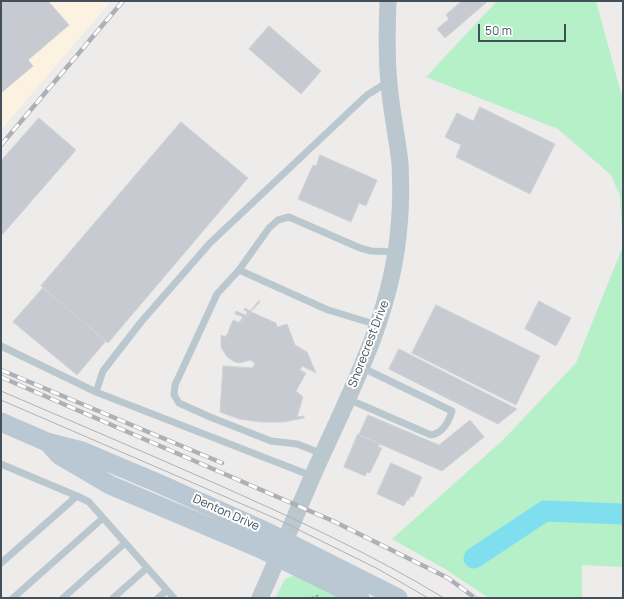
<!DOCTYPE html>
<html>
<head>
<meta charset="utf-8">
<style>
	body { margin:0 }
	#map { position:relative; width:624px; height:599px; overflow:hidden; background:#eeebeb; font-family:Manrope,sans-serif }
	canvas { display:block }
	.frame { position:absolute; inset:0; border:2px solid #435059; pointer-events:none }
	.scale { position:absolute; left:478px; top:24px; width:88px; height:18px; box-sizing:border-box; border:2px solid #435059; border-top:0; padding-left:5px; font-size:12px; line-height:14px; white-space:nowrap; color:#435059; -webkit-text-stroke:3px #fff; paint-order:stroke }
</style>
</head>
<body>
<div id="map">
<canvas width="624" height="599"></canvas>
<div class="frame"></div>
<div class="scale">50 m</div>
</div>
<script>
const ctx = document.querySelector('canvas').getContext('2d');
ctx.lineJoin = 'round';
function fill(path, color) { ctx.fillStyle = color; ctx.fill(path, 'evenodd'); }
function stroke(path, color, width, dash) { ctx.strokeStyle = color; ctx.lineWidth = width; ctx.lineCap = dash ? 'butt' : 'round'; ctx.setLineDash(dash || []); ctx.stroke(path); }
function label(font, color, halo, rows, align = 'center') {
  ctx.font = font + ' Manrope,sans-serif'; ctx.lineWidth = 4; ctx.setLineDash([]); ctx.textBaseline = 'middle'; ctx.strokeStyle = halo; ctx.fillStyle = color; for (const [text, x, y, turn = 0] of rows) {
    ctx.save(); ctx.translate(x, y); ctx.rotate((+turn || 0) * Math.PI / 180); ctx.textAlign = isNaN(turn) ? turn : align; if (halo) ctx.strokeText(text, 0, 0); ctx.fillText(text, 0, 0); ctx.restore();
  }
}
fill(new Path2D(`
	M1,1H111L1,130Z`), '#fcf2e1');
fill(new Path2D(`
	M497,1H596L623,100V567L582,565V598H489L445,569L392,539L503,440L576,363L623,246L620,196L611,175L558,129L426,77Z
	M295,575L346,598H275L285,579Z`), '#b5f0c8');
stroke(new Path2D(`
	M474,558L545,511L623,514`), '#80dfef', 21);
const building = new Path2D(`
	M1,1H48L69,25L28,60L33,66L1,93Z
	M462,1H488L445,38L437,29L449,19L446,15Z
	M269,26L321,71L301,94L249,49Z
	M480,107L555,144L530,194L456,157L461,145L445,137L457,113L473,121Z
	M39,118L76,150L1,236V161Z
	M181,122L248,178L108,343L41,286Z
	M320,155L377,180L366,206L359,203L351,222L298,199L313,165L316,166Z
	M43,288L106,341L77,375L13,322Z
	M259,301L260,302L240,323L239,322L243,317L235,314L236,311L245,315L248,312L244,310L245,308L250,311Z
	M539,301L571,318L556,346L525,329Z
	M436,305L540,356L516,405L412,353Z
	M251,312L276,323L277,327L287,324L295,345L307,352L316,373L302,366L300,370L306,373L296,391L303,397L297,417L304,416V418L284,422H260L239,419L220,412L223,366L253,368L255,363L250,360L240,363L235,362L227,357L221,347V335L225,337L229,332H228L233,320L240,323Z
	M399,349L517,409L498,424L389,369Z
	M368,415L439,445L470,420L484,437L442,471L359,435Z
	M358,434L380,444L378,447L382,448L370,473L367,472L365,476L344,467Z
	M391,463L422,477L413,497L411,496L408,501L407,500L404,506L377,494Z`);
fill(building, '#c7cad1');
stroke(building, '#cfd2d7', 1);
stroke(new Path2D(`
	M311,598L319,595`), '#6ccf98', 2, [3, 2]);
stroke(new Path2D(`
	M239,270L217,294L175,385L174,395L179,403L210,417L271,441L297,444L323,454
	M378,325L328,310L239,270L269,228L278,220L289,217L360,248L371,251L397,252
	M1,346L96,392L312,476
	M96,392L103,371L141,322L210,243L367,95L388,82
	M348,399L431,435C443,433 449,421 452,411L361,367
	M1,464L77,496L89,502L174,598
	M1,563L77,496
	M13,598L103,518
	M63,598L125,543
	M113,598L147,568
	M158,598L167,590`), '#bbc7cf', 7);
stroke(new Path2D(`
	M260,598C280,554 298,509 317,466C352,389 393,311 399,226C401,206 401,184 400,163C397,136 391,110 389,83C386,56 387,28 388,1`), '#bbc7cf', 17);
stroke(new Path2D(`
	M1,422L47,442L82,451L160,484L267,532L398,598
	M50,445L59,455L110,485L261,549L360,598`), '#bac8d4', 19);
stroke(new Path2D(`
	M1,391C71,421 142,451 212,482C291,517 370,553 444,598
	M1,400L279,520L378,569L428,598`), '#adb1b6', 1);
const rail = new Path2D(`
	M1,145L123,1
	M1,370L222,463
	M1,377L333,521L448,578L475,598`);
stroke(rail, '#adb1b6', 4.5);
stroke(rail, '#fff', 3, [9]);
label('12px', '#435059', '#fff', [
	["Shorecrest Drive",369,344,-69],
	["Denton Drive",226,513,24]
]);
</script>
</body>
</html>
